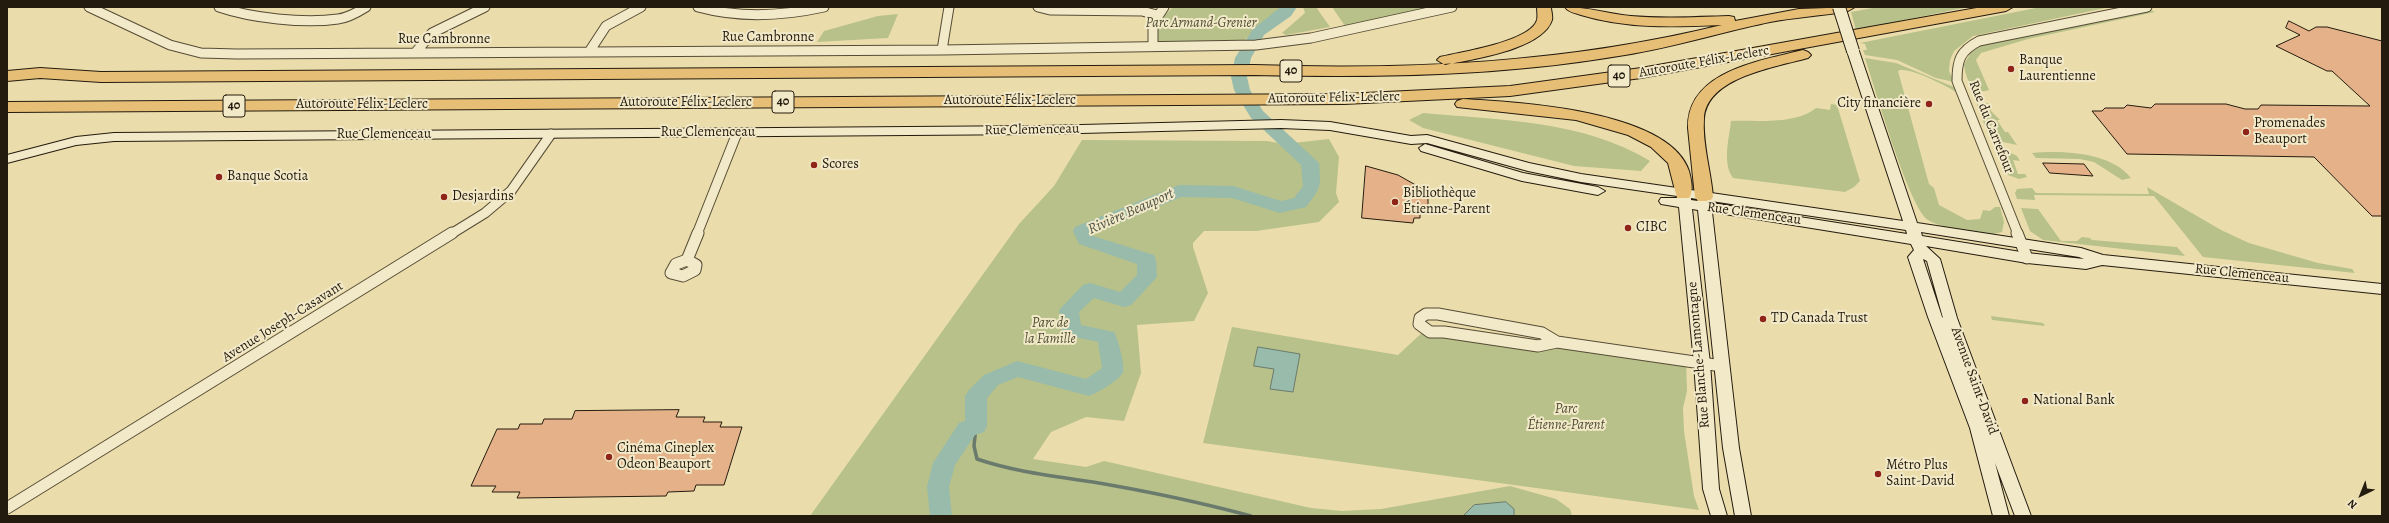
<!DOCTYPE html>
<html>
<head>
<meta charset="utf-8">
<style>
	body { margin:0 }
	#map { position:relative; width:2389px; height:523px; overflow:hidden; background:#ebddab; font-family:Alegreya,serif }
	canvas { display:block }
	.frame { position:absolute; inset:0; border:8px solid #241b0f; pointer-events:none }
	.north { position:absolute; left:2341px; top:475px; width:40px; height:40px; -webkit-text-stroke:3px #f2e9c8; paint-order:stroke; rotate:223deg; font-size:11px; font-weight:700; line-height:16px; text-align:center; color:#241b0f }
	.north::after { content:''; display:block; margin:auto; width:14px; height:18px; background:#241b0f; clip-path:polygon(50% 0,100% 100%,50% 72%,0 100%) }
</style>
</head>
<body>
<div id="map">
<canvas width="2389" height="523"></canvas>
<div class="frame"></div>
<div class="north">N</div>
</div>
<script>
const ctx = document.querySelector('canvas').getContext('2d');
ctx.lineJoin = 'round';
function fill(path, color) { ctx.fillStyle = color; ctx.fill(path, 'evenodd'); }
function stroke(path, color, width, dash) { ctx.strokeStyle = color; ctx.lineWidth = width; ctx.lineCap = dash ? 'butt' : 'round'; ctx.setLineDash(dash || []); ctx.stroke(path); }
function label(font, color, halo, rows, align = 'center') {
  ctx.font = font + ' Alegreya,serif'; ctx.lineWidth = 4; ctx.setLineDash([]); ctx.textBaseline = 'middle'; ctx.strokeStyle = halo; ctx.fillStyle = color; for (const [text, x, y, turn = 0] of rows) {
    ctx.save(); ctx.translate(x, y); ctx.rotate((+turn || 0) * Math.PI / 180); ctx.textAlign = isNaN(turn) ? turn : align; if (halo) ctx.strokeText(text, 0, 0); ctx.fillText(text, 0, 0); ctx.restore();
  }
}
fill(new Path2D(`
	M1173,7H1285C1275,21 1258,28 1245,40L1157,42L1156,24Z
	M1303,7H1316L1330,27L1286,35L1282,33L1305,13Z
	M1332,7H1432L1345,26Z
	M1878,7H1968L1856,30L1851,12Z
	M2041,7H2110L1973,36L1954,51L1950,60L1949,71L1954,82L1936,78L1897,60L1865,55L1863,50H1867L1865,44L1860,43Z
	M2148,9L2155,12L2028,39L1981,53L1976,60L1989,90C1973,96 1965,78 1964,64L1972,51L1982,45Z
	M898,14L888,38L817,42L824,31L878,16Z
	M1865,58L1896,63L1954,87L1956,92C1947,86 1906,65 1898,71L1929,184L1934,188L1939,205L1967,220L1980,219L1983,210L1990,211L1995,207H2000L2004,222L2002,232L1993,234C1975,231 1942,229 1928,220C1909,208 1874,85 1865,58Z
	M1978,103H1989L1991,111L2000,120H1997L2005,132H2008L2017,145L2003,142L1989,136L1977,106Z
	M1831,104L1837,105L1860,181L1854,187L1845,192L1733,178C1722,163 1729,139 1731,121C1757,120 1795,125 1816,108L1830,110Z
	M1423,113C1499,120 1583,120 1650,161L1641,171L1574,166L1423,128L1409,120Z
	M1329,139L1339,157L1336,193L1339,202L1319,222L1256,231H1204L1193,243V247L1208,293L1194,321L1137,325L1141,373L1124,421L1086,417L1051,432L1033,459L1086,467L1104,461L1311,508L1342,511L1381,509L1510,486L1556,499L1570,509L1572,516H810L1019,224L1054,186L1082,140L1267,141L1284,144Z
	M2011,153L2017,156L2020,161L2013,160L2018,174H2025L2027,177L2019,179L2008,175L1999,156Z
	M2032,153C2062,150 2111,152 2131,178L2122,180L2094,162L2080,159L2036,158Z
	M2147,187L2221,230L2249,243L2318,263L2352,269L2355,273L2203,257L2154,196L2034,195L2035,200L2017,199L2015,193L2017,189L2032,188L2036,193L2149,194Z
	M2021,208L2038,209L2061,241H2077L2082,237L2090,238L2092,240L2177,247L2185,256L2043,240L2030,231Z
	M1991,316L2043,323L2045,326L1992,320Z
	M1232,327L1398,355L1424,331L1538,346L1557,342L1686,360L1687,391L1683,408L1684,431L1694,496L1699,510L1203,443Z`), '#b7c189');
const water = new Path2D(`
	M1258,347L1300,354L1293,392L1270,389L1274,369L1254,366Z
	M1506,502L1514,509V516H1463L1474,505Z`);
fill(water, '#98bbab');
stroke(water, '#6a7b6d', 1);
stroke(new Path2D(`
	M976,426L974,446L977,459C1015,472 1054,476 1093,482C1146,491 1199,502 1251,516`), '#6a7b6d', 3.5);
fill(new Path2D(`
	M1281,7H1297L1291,16L1264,35L1251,58L1247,77L1250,90L1263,111L1319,163C1321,188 1321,187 1306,207L1280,213L1232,198L1181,197L1092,234L1093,236L1154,255L1156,260L1157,277L1131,305L1124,307L1094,298L1079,312L1081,325L1114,332C1118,338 1125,366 1123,372C1120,380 1097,393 1089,396L1018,377L998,385L987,398V426L984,432L975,435L955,465L949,487L952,516H930L927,487L933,463L959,423L965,421V396L969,390L984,375L1010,364L1017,361L1086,379L1102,368L1098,342L1065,335L1062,330L1059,310L1083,285L1090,283L1120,292L1137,275V264L1079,244L1073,231L1075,227L1179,185L1233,186L1281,201L1294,198L1303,186L1301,165L1251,118L1234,90L1231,77L1235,58L1253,29Z`), '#98bbab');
const building = new Path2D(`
	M2289,21L2309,31L2316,27H2327L2382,41V216H2372L2314,157L2127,154L2092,111H2102L2105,108H2124L2127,105L2151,108L2155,104H2226L2245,109H2258L2261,105L2370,106L2332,71H2327L2276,46L2300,35L2286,28Z
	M2043,163L2084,164L2093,176L2050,173Z
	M1366,166L1398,175L1428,192V214L1420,213V218H1414L1413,223L1362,218Z
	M679,410L676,417H705L703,422H722L720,427H742L724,485H696L694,491L668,492L666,496L517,498L520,492H492L496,486H471L497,429H518L520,424H542L544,419H572L575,411Z`);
fill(building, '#e4b189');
stroke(building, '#241b0f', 1);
const streetFar1 = new Path2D(`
	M89,7L170,45L201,53L237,54L942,50L1256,45L1311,38L1452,7
	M219,7C251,18 304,24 338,19C348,18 358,12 366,7
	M698,7C738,18 783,16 824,7
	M1038,7L1050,10L1142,11L1157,15
	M1153,45V24L1164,7
	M942,50L949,7
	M589,52L606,26L641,7
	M415,53L432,33L485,7
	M451,234L485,213L511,191L551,134
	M697,234L737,133
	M2018,234L1957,81C1957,60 1960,51 1979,41L2147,7`);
const street = new Path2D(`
	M2017,233L2027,258
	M687,260L698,233
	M687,260L696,265L695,270L683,276L671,273L676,264Z
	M1426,314H1438L1542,333L1557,342L1538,346L1444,332H1430L1419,324L1420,318Z
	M1557,342L1722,366
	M7,508L452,233`);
const secondary = new Path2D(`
	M1853,48L1859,51L1917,223L2081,248L2103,255L2382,284V294L2102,265L2086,269L2027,263L1926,246L1940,259L1957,318L2031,516H2015L1995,463L2009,516H1993L1970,428L1928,317L1908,257L1914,250L1911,244L1712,212L1739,448L1751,516H1735L1723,448L1698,210L1692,209L1710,363L1719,489L1727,516H1711L1703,489L1694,363L1679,207L1661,204L1659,201L1661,198H1678L1677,196L1581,182L1528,171L1427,143L1411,144L1330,130L1281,128L1041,134L114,141L76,145L7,163V155L76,137L114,133L1041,126L1281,120L1330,122L1411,136L1427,135L1529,163L1581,174L1903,221L1847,51ZM1691,198L1697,199L1698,201L1691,200ZM1711,201L1906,230L1907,234L1711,203ZM1921,232L2079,257L2084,259L2027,253L1922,236ZM1923,259L1927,261L1943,318L1942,317Z
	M1425,144L1523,173L1598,187L1605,191L1598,195L1522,181L1421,151L1419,148Z`);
const highway = new Path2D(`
	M1537,7H1551C1551,11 1553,16 1552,20C1542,50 1472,59 1445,65L1437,60L1440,57C1460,52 1530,42 1537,20C1538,16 1537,11 1537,7Z
	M1565,7C1589,7 1608,14 1631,16C1664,19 1696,17 1729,16L1734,17L1735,21L1799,9L1855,7L1848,11C1822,16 1796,17 1770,22C1722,32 1674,47 1625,55C1503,76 1378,78 1254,75L101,82L40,78L7,81V71L40,68L101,72L1254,65C1414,70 1566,63 1722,25C1675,27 1626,29 1581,15C1575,13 1568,12 1565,7Z
	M1982,7H2013L2006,11L1641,78L1510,96L1344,104L7,112V102L1344,94L1510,86L1641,68Z
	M1803,50L1808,52L1811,55L1808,58C1776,67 1707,77 1704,118C1702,144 1711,171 1713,197L1710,201H1698L1695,197L1688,128C1687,71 1760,61 1803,50Z
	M1463,99C1517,102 1669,110 1689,171C1691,179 1694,191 1689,198H1677L1668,163L1651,147L1628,135L1576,120L1457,107L1455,104L1457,101Z`);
stroke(streetFar1, '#564c36', 11);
stroke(street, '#564c36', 13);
stroke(secondary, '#241b0f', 2);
stroke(highway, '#241b0f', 2);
stroke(streetFar1, '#f2e9c8', 9);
stroke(street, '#f2e9c8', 11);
fill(secondary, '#f2e9c8');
fill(highway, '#e6be76');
const secondaryBridge = new Path2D(`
	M1839,7L1853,51`);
stroke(secondaryBridge, '#241b0f', 14, []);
stroke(secondaryBridge, '#f2e9c8', 12);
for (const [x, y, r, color] of [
	[2011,69,4,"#8f2418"],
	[1929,104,4,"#8f2418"],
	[2246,132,4,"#8f2418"],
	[814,165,4,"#8f2418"],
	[219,177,4,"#8f2418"],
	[444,197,4,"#8f2418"],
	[1395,202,4,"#8f2418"],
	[1628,228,4,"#8f2418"],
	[1763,319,4,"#8f2418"],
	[2025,401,4,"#8f2418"],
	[609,457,4,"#8f2418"],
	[1878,474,4,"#8f2418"]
]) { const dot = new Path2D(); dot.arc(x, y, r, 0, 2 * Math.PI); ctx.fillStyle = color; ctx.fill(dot); stroke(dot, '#f2e9c8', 1.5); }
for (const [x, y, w] of [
	[1291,71,22],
	[1619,76,22],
	[783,102,22],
	[234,106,22]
]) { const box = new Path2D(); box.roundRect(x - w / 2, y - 11, w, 22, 3); ctx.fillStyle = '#f2e9c8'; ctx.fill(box); stroke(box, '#241b0f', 1); }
label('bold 13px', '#241b0f', null, [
	["40",1291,71],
	["40",1619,76],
	["40",783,102],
	["40",234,106]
]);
label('italic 14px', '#504d34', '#f2e9c8', [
	["Parc Armand-Grenier",1201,24],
	["Parc de",1050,324],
	["la Famille",1050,340],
	["Parc",1566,410],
	["Étienne-Parent",1566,426]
]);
label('14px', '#241b0f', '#f2e9c8', [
	["Rue Cambronne",768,38],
	["Rue Cambronne",444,40],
	["Autoroute Félix-Leclerc",1704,62,-10],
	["Autoroute Félix-Leclerc",1334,98,-1],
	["Autoroute Félix-Leclerc",1010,101],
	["Autoroute Félix-Leclerc",686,103],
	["Autoroute Félix-Leclerc",362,105],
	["Rue du Carrefour",1991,127,68],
	["Rue Clemenceau",1032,130,-1],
	["Rue Clemenceau",708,133],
	["Rue Clemenceau",384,135],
	["Rue Clemenceau",1754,214,8],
	["Rue Clemenceau",2242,274,6],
	["Avenue Joseph-Casavant",283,322,-32],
	["Rue Blanche-Lamontagne",1699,355,-95],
	["Avenue Saint-David",1974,381,70]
]);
label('14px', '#241b0f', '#f2e9c8', [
	["Banque",2019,61],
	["Laurentienne",2019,77],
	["City financière",1921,104,"right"],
	["Promenades",2254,124],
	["Beauport",2254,140],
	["Scores",822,165],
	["Banque Scotia",227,177],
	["Bibliothèque",1403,194],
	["Étienne-Parent",1403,210],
	["Desjardins",452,197],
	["CIBC",1636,228],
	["TD Canada Trust",1771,319],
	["National Bank",2033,401],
	["Cinéma Cineplex",617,449],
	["Odeon Beauport",617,465],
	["Métro Plus",1886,466],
	["Saint-David",1886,482]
], 'left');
label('italic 15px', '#4d5346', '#f2e9c8', [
	["Rivière Beauport",1131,212,-24]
]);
</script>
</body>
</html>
